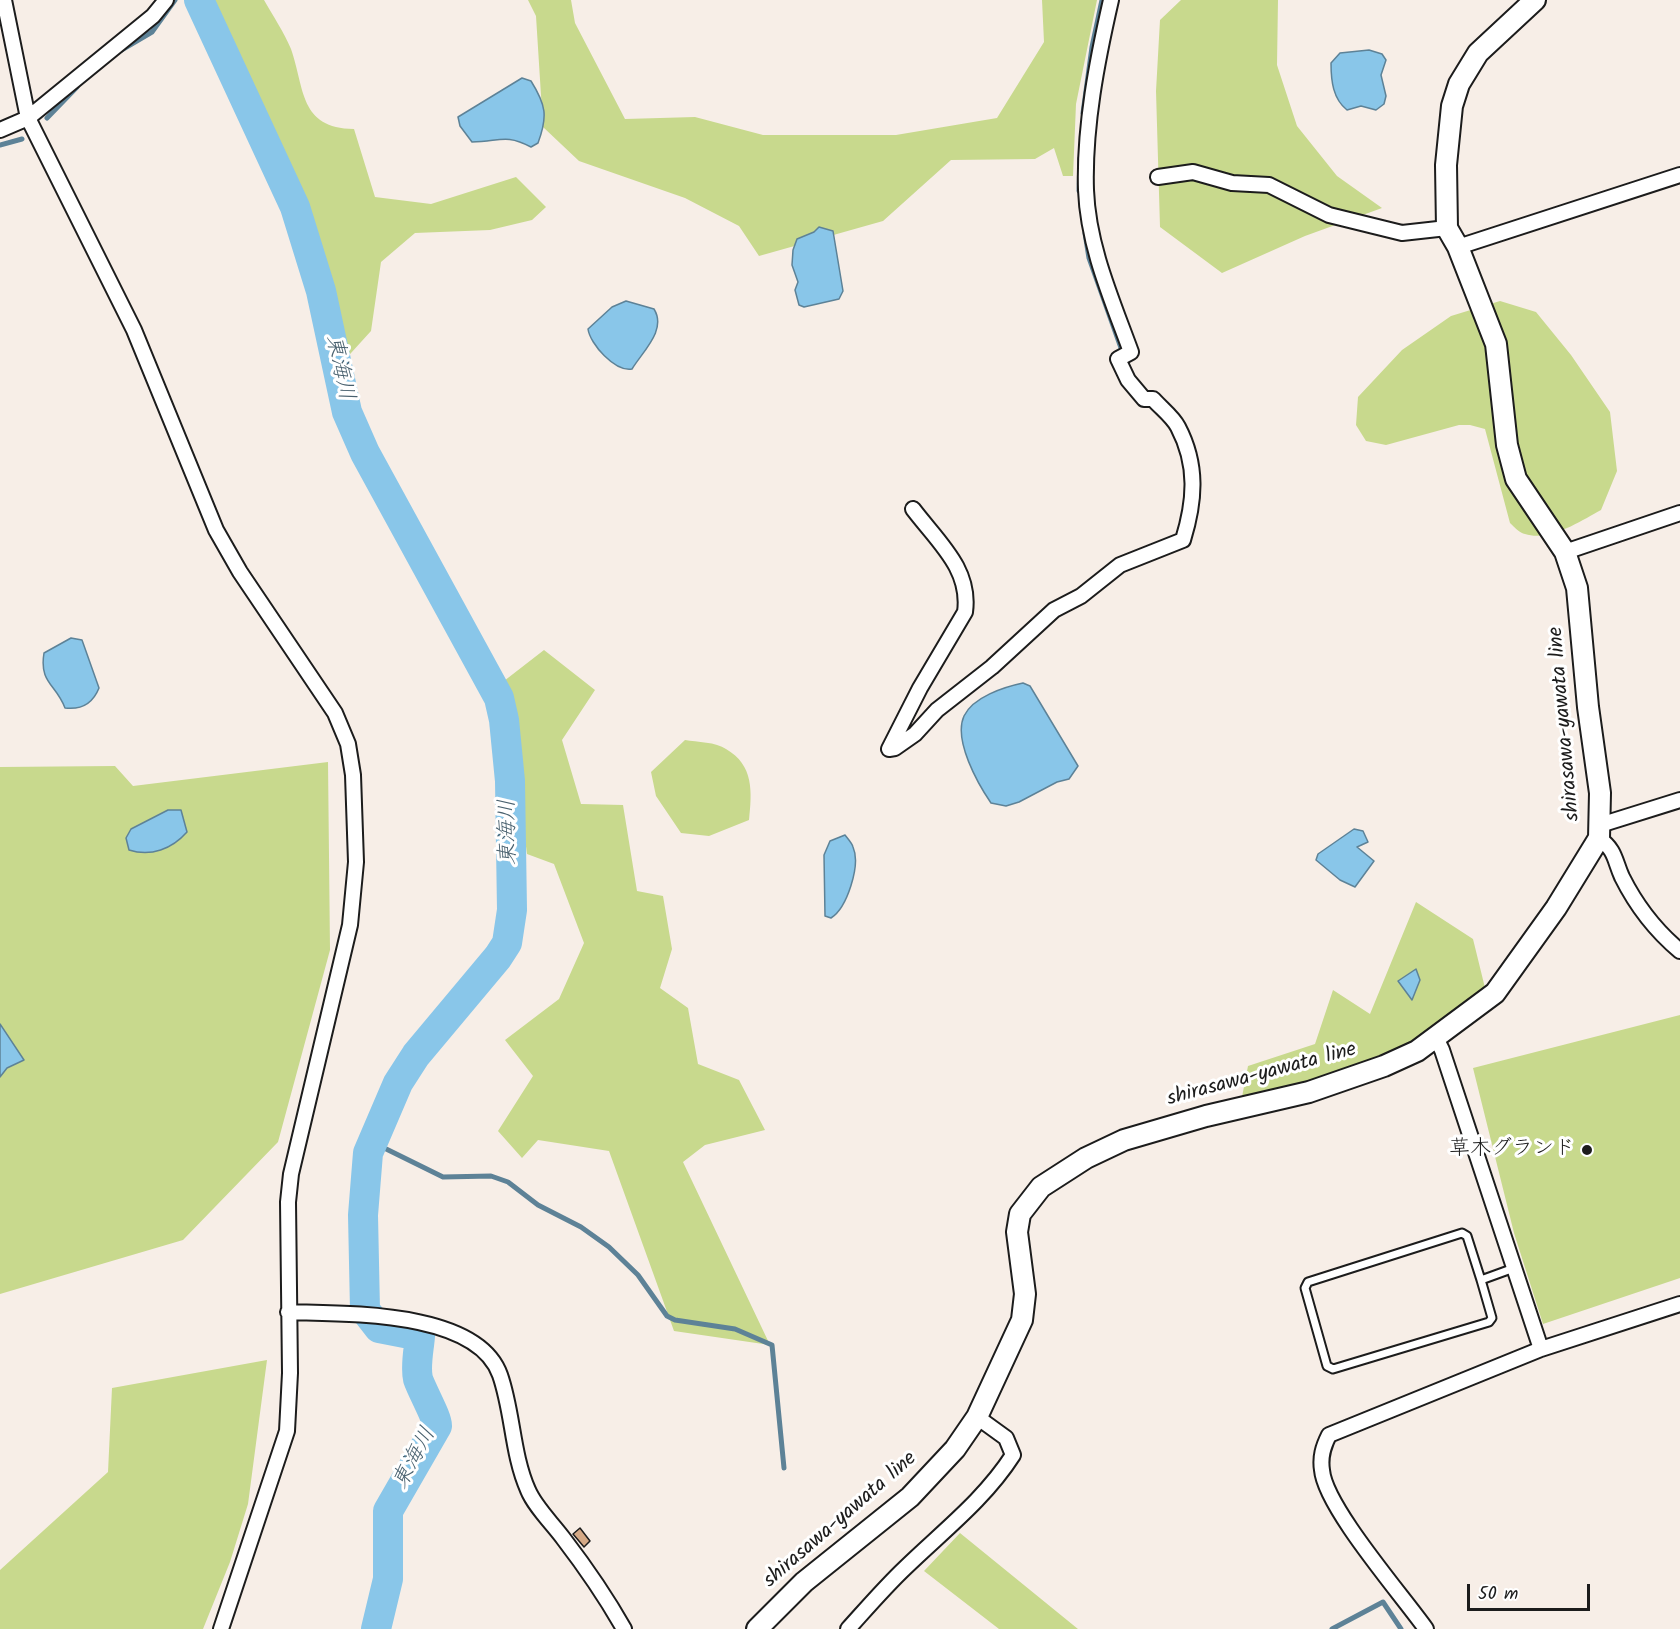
<!DOCTYPE html>
<html>
<head>
<meta charset="utf-8">
<style>
	body { margin:0 }
	#map { position:relative; width:1680px; height:1629px; overflow:hidden; background:#f7eee7; font-family:Kalam,sans-serif }
	canvas { display:block }
	.scale { position:absolute; left:1467px; top:1584px; width:123px; height:27px; box-sizing:border-box; border:3px solid #1c1c1c; border-top:0; padding-left:8px; font-size:18px; line-height:21px; white-space:nowrap; color:#1c1c1c; -webkit-text-stroke:4px #fff; paint-order:stroke }
</style>
</head>
<body>
<div id="map">
<canvas width="1680" height="1629"></canvas>
<div class="scale">50 m</div>
</div>
<script>
const ctx = document.querySelector('canvas').getContext('2d');
ctx.lineJoin = 'round';
function fill(path, color) { ctx.fillStyle = color; ctx.fill(path, 'evenodd'); }
function stroke(path, color, width, dash) { ctx.strokeStyle = color; ctx.lineWidth = width; ctx.lineCap = dash ? 'butt' : 'round'; ctx.setLineDash(dash || []); ctx.stroke(path); }
function label(font, color, halo, rows, align = 'center') {
  ctx.font = font + ' Kalam,"Klee One",sans-serif'; ctx.lineWidth = 6; ctx.setLineDash([]); ctx.textBaseline = 'middle'; ctx.strokeStyle = halo; ctx.fillStyle = color; for (const [text, x, y, turn = 0] of rows) {
    ctx.save(); ctx.translate(x, y); ctx.rotate((+turn || 0) * Math.PI / 180); ctx.textAlign = isNaN(turn) ? turn : align; if (halo) ctx.strokeText(text, 0, 0); ctx.fillText(text, 0, 0); ctx.restore();
  }
}
fill(new Path2D(`
	M207,0H264C273,16 284,32 291,49C305,89 299,128 354,129L375,197L431,204L516,177L546,207L532,220L490,230L415,233L381,262L371,331L341,364C333,318 327,270 311,226C282,148 242,74 207,0Z
	M528,0H571L575,23L625,119L695,117L763,135H896L997,118L1044,42L1042,0H1097L1076,104L1073,176H1063L1054,148L1035,159L951,160L883,221L759,256L739,226L685,198L579,161L543,127L536,16Z
	M1181,0H1278L1277,65L1297,126L1337,176L1382,208L1305,236L1222,273L1160,227L1156,91L1160,20Z
	M1500,301L1536,312L1571,355L1610,412L1617,471L1601,510C1581,521 1549,542 1525,534C1520,533 1514,527 1510,523L1485,429L1470,425H1459L1386,445L1366,441L1356,425L1358,397L1402,350L1451,316Z
	M544,650L595,690L562,740L581,804L623,805L637,891L663,896L672,949L660,988L688,1008L698,1064L739,1080L765,1130L705,1145L683,1162L770,1345L674,1331L609,1151L538,1140L522,1158L498,1131L533,1076L505,1040L559,999L584,943L554,864L527,854L504,681Z
	M685,740C697,742 716,742 726,749C754,765 752,792 749,820L709,836L681,833L656,796L651,772Z
	M328,762L330,950L278,1142L183,1240L0,1294V767L115,766L133,786Z
	M1416,902L1473,939L1486,992L1413,1045L1375,1064L1241,1102L1248,1066L1315,1044L1333,990L1370,1014Z
	M1680,1015V1278L1543,1324L1514,1233L1473,1068Z
	M267,1360L248,1504L230,1562L203,1629H0V1570L108,1472L112,1388Z
	M960,1533L1078,1629H999L924,1571Z`), '#c8d98d');
const water = new Path2D(`
	M1369,50L1382,54L1386,60L1381,75L1386,96L1384,104L1376,110L1361,106L1347,110C1333,99 1331,81 1331,63L1340,53Z
	M522,78L531,81C546,105 548,116 538,143L531,147C505,133 499,142 472,142L460,126L458,117Z
	M819,227L833,231L843,291L839,299L804,307L799,305L795,290L798,282L792,265L793,250L797,239L814,232Z
	M626,301L654,309C667,330 643,351 632,369C615,372 590,344 588,329L612,307Z
	M71,638L82,640L99,688C93,703 81,710 65,708C56,684 39,683 44,653Z
	M1023,683L1030,686L1078,766L1069,779L1057,782L1019,802L1006,806L991,803C978,784 953,740 964,716C973,697 1004,687 1023,683Z
	M168,810H181L187,832C172,849 151,857 129,850L126,838L131,829Z
	M1354,829L1363,831L1368,842L1357,847L1374,861L1355,887L1340,880L1316,860L1318,854Z
	M845,835C848,839 852,843 853,847C861,865 847,908 831,918L825,916L824,855L830,841Z
	M1416,969L1420,980L1412,1000L1398,981Z
	M0,1024L24,1060L7,1068L0,1077Z`);
fill(water, '#89c6e9');
stroke(water, '#5d8297', 1.5);
stroke(new Path2D(`
	M118,52L152,32L175,0
	M1083,113L1092,47L1102,0
	M47,118L77,87
	M0,145L22,139
	M1079,191L1080,158
	M1085,233L1089,258L1121,348
	M372,1142L443,1177L491,1176L508,1182L538,1205L581,1227L609,1247L638,1275L667,1316L675,1320L735,1329L772,1345L784,1468
	M1332,1629L1383,1602L1401,1629`), '#5d8297', 5);
stroke(new Path2D(`
	M199,0L295,207L321,291L347,412L365,453L499,698L504,720L510,781L512,910L507,943L498,957L416,1055L398,1083L368,1153L363,1215L365,1310L379,1328L420,1336C419,1349 415,1366 418,1379C422,1391 438,1419 437,1426L388,1511V1579L376,1629`), '#89c6e9', 30);
const building = new Path2D(`
	M580,1528L590,1541L584,1547L573,1534Z`);
fill(building, '#d5a986');
stroke(building, '#1c1c1c', 1.5);
const lane = new Path2D(`
	M1481,1280L1492,1318L1489,1322L1333,1369L1327,1366L1305,1288L1308,1282L1462,1233L1467,1236L1481,1280L1514,1268`);
const street = new Path2D(`
	M4,0L28,118L134,330L216,530L240,572L335,713L348,744L353,775L356,862L350,925L291,1174L288,1202L290,1373L287,1431L221,1629
	M0,130L28,118L153,16L166,0
	M1158,177L1193,172L1232,183L1269,185L1329,215L1402,233L1447,228
	M1458,247L1680,175
	M913,509C938,542 971,569 965,612L920,688L889,749L895,748L915,734L937,710L992,667L1054,610L1081,596L1120,565L1183,540C1195,501 1198,465 1178,427C1173,417 1161,408 1153,399H1144L1128,380L1118,359L1131,352C1112,300 1088,246 1086,190C1084,127 1097,61 1111,0
	M1565,552L1680,513
	M1600,825L1680,800
	M1599,838C1616,851 1614,859 1622,877C1636,905 1656,931 1680,951
	M1436,1038L1442,1050L1541,1349
	M288,1312C345,1314 477,1310 500,1375C513,1412 512,1454 528,1490C535,1507 552,1523 563,1538C586,1568 606,1597 624,1629
	M848,1629C867,1608 885,1587 905,1568C943,1531 984,1500 1013,1455L1006,1438L977,1417
	M1426,1629C1402,1595 1325,1507 1322,1470C1320,1457 1323,1447 1329,1435L1541,1349L1680,1304`);
const secondary = new Path2D(`
	M757,1629L804,1582L910,1497L955,1449L977,1417L1022,1320L1025,1294L1017,1232L1020,1214L1041,1187L1086,1158L1124,1140L1206,1116L1309,1092L1384,1066L1417,1051L1495,993L1556,908L1599,838L1600,793L1588,707L1577,588L1565,552L1516,479L1507,445L1496,344L1458,247L1447,228L1446,165L1452,106L1459,84L1478,53L1535,0`);
stroke(lane, '#1c1c1c', 11);
stroke(street, '#1c1c1c', 18);
stroke(secondary, '#1c1c1c', 24);
stroke(lane, '#fff', 7);
stroke(street, '#fff', 14);
stroke(secondary, '#fff', 20);
for (const [x, y, r, color] of [
	[1587,1150,6,"#1c1c1c"]
]) { const dot = new Path2D(); dot.arc(x, y, r, 0, 2 * Math.PI); ctx.fillStyle = color; ctx.fill(dot); stroke(dot, '#fff', 2); }
label('21px', '#1c1c1c', '#fff', [
	["shirasawa-yawata line",1566,724,-95],
	["shirasawa-yawata line",1262,1076,-15],
	["shirasawa-yawata line",841,1521,-41]
]);
label('21px', '#1c1c1c', '#fff', [
	["草木グランド",1575,1150]
], 'right');
label('italic 22px', '#48606e', '#fff', [
	["東海川",338,368,78],
	["東海川",510,832,-91],
	["東海川",416,1459,-62]
]);
</script>
</body>
</html>
